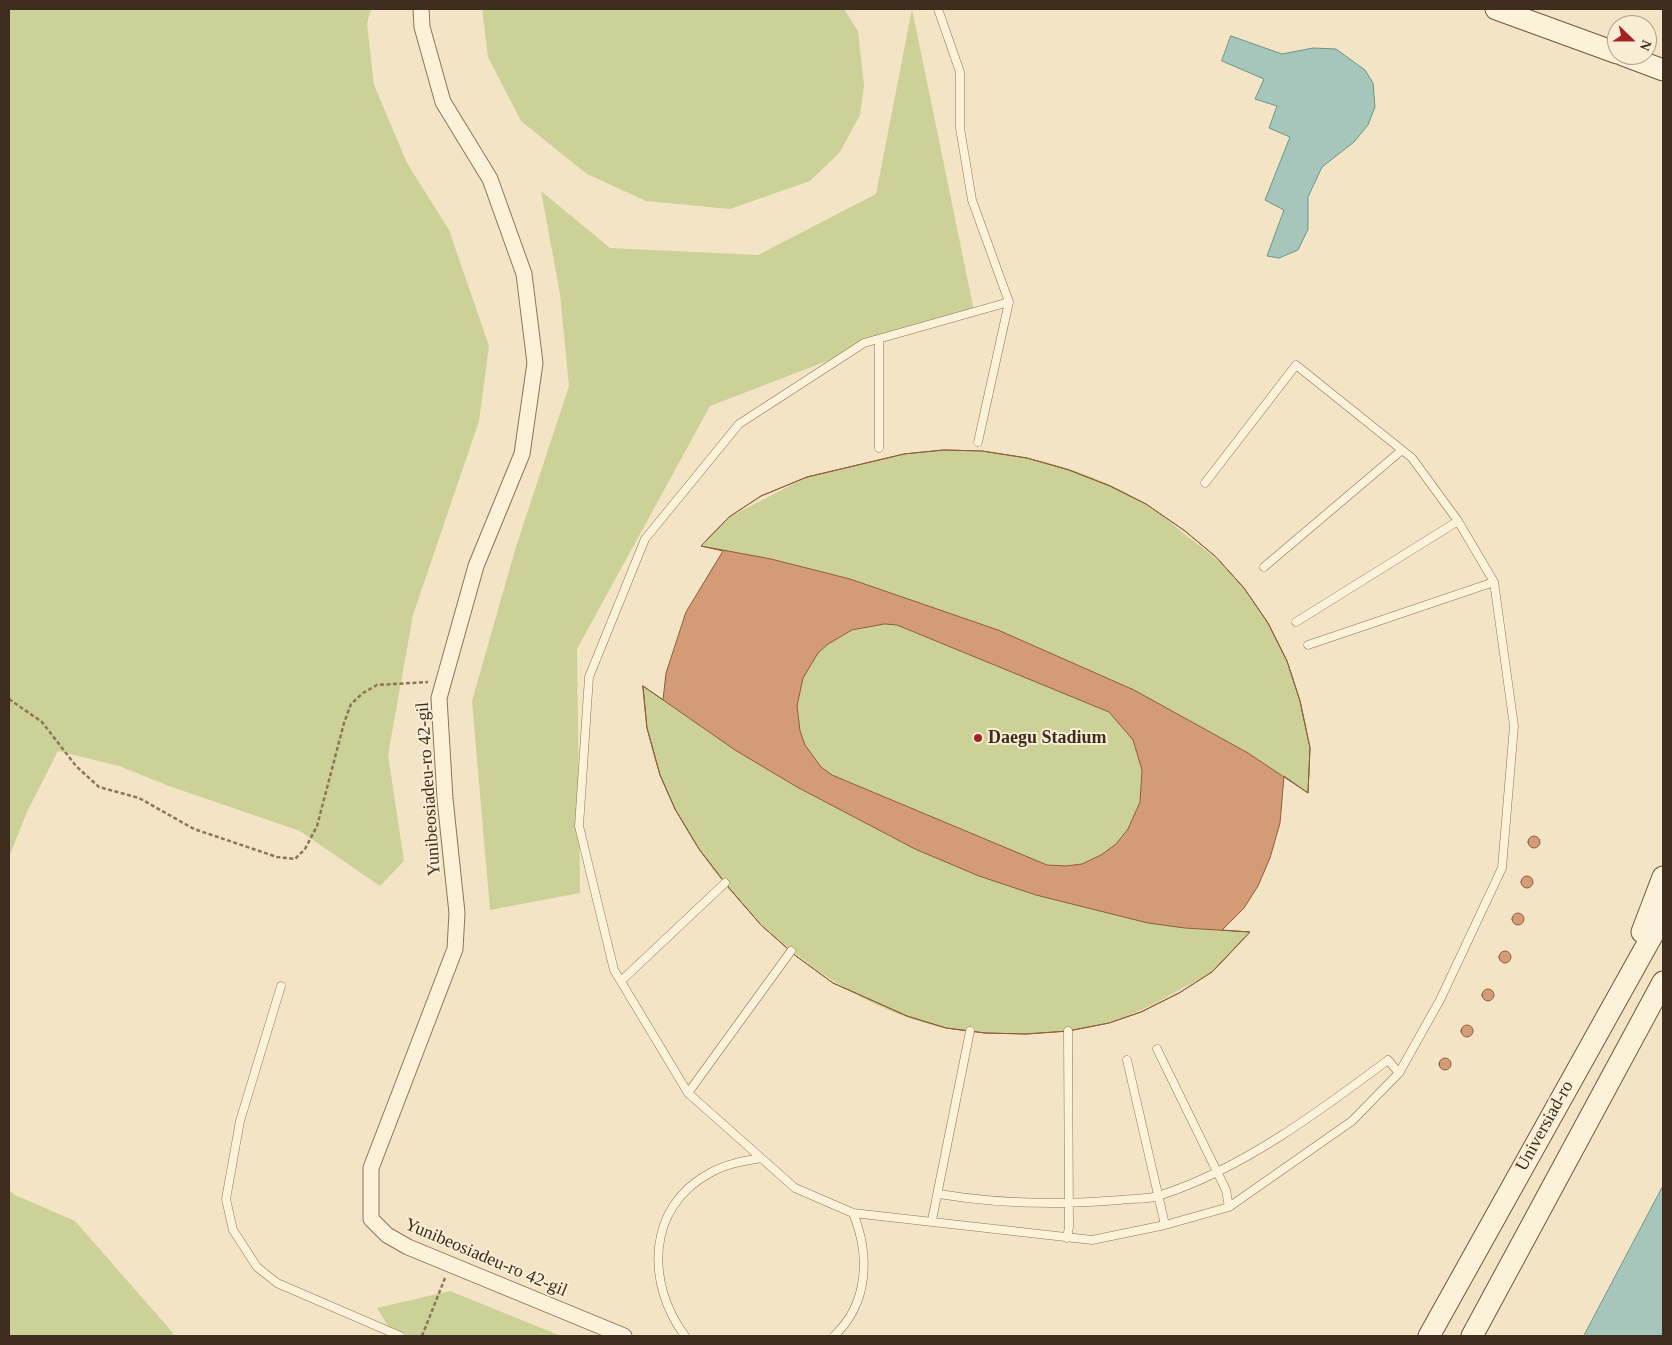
<!DOCTYPE html>
<html>
<head>
<meta charset="utf-8">
<style>
	body { margin:0 }
	#map { position:relative; width:1672px; height:1345px; overflow:hidden; background:#f2e4c4; font-family:"Times New Roman",serif }
	canvas { display:block }
	.frame { position:absolute; inset:0; border:10px solid #3e2d1e; pointer-events:none }
	.north { position:absolute; left:1607px; top:15px; width:50px; height:50px; box-sizing:border-box; background:#f9eed5; border:1px solid #aea18c; border-radius:50%; rotate:112deg; font-size:14px; font-weight:700; line-height:20px; text-align:center; color:#3e2d1e }
	.north::after { content:''; display:block; margin:auto; width:18px; height:22px; background:#a42326; clip-path:polygon(50% 0,100% 100%,50% 72%,0 100%) }
</style>
</head>
<body>
<div id="map">
<canvas width="1672" height="1345"></canvas>
<div class="frame"></div>
<div class="north">N</div>
</div>
<script>
const ctx = document.querySelector('canvas').getContext('2d');
ctx.lineJoin = 'round';
function fill(path, color) { ctx.fillStyle = color; ctx.fill(path, 'evenodd'); }
function stroke(path, color, width, dash) { ctx.strokeStyle = color; ctx.lineWidth = width; ctx.lineCap = dash ? 'butt' : 'round'; ctx.setLineDash(dash || []); ctx.stroke(path); }
function label(font, color, halo, rows, align = 'center') {
  ctx.font = font + ' "Times New Roman",serif'; ctx.lineWidth = 4; ctx.setLineDash([]); ctx.textBaseline = 'middle'; ctx.strokeStyle = halo; ctx.fillStyle = color; for (const [text, x, y, turn = 0] of rows) {
    ctx.save(); ctx.translate(x, y); ctx.rotate((+turn || 0) * Math.PI / 180); ctx.textAlign = isNaN(turn) ? turn : align; if (halo) ctx.strokeText(text, 0, 0); ctx.fillText(text, 0, 0); ctx.restore();
  }
}
fill(new Path2D(`
	M9,9H371L367,24L374,85L407,163L449,230L489,346L479,421L413,615L388,755L404,861L380,886L300,831L169,786L119,766L58,751L27,812L9,857Z
	M482,9H844L858,31L864,86L860,115L840,152L810,181L730,209L646,201L587,174L521,121L488,57Z
	M912,9L974,311L874,343L710,406L577,649L580,893L490,910L472,701L515,550L569,386L560,294L541,191L610,248L758,255L876,194Z
	M944,450C971,451 999,452 1027,458C1067,466 1112,482 1146,505C1161,514 1175,526 1188,537C1209,552 1228,568 1244,588C1279,632 1304,691 1309,748C1311,762 1309,778 1308,793L1284,776C1279,843 1270,880 1223,930L1250,932C1238,945 1227,959 1213,971C1204,978 1191,983 1181,989C1134,1016 1104,1028 1049,1032C1015,1035 980,1035 946,1028C826,1004 702,889 660,775C649,746 645,717 643,686L663,699C670,644 692,597 723,551L701,546L729,517L807,477L904,454Z
	M9,1190L15,1195L75,1221L173,1333V1336H9Z
	M450,1291L561,1336H394L377,1308Z`), '#ccd297');
const water = new Path2D(`
	M1231,36L1282,54L1313,48L1336,49L1365,70L1373,83L1375,107L1368,125L1354,142L1322,167L1308,197V229L1298,250L1279,258L1267,256L1284,210L1265,200L1290,137L1269,128L1277,106L1255,99L1264,79L1222,61Z
	M1663,1186V1336H1584Z`);
fill(water, '#a6c5bb');
stroke(water, '#6c948a', 1);
const building = new Path2D(`
	M944,450L982,451L1027,458L1069,470L1110,486L1146,504L1185,531L1216,557L1244,588L1268,623L1287,661L1300,701L1310,748L1308,793L1284,776L1280,823L1270,858L1258,886L1244,908L1222,930L1250,932L1212,972L1179,993L1141,1012L1109,1023L1068,1031L1026,1034L985,1033L946,1028L907,1016L833,983L796,956L761,925L729,888L699,849L675,809L660,775L647,728L643,686L663,700L666,673L686,612L723,551L701,546L729,517L761,496L807,477L904,454ZM885,624L897,625L1109,712L1133,740L1142,770L1140,802L1128,829L1116,844L1101,855L1082,864L1066,866L1047,865L832,775L821,767L805,745L800,731L797,706L803,678L818,653L828,644L852,630Z
	M944,450L982,451L1027,458L1069,470L1110,486L1146,504L1185,531L1216,557L1244,588L1268,623L1287,661L1300,701L1310,748L1308,793L1248,753L1134,690L998,630L850,579L771,559L701,546L729,517L761,496L807,477L904,454Z
	M643,686L735,750L797,787L915,849L979,876L1036,895L1148,923L1185,928L1250,932L1212,972L1179,993L1141,1012L1109,1023L1068,1031L1026,1034L985,1033L946,1028L907,1016L833,983L796,956L761,925L729,888L699,849L675,809L660,775L647,728Z
	M1528 842a6 6 0 1 1 12 0a6 6 0 1 1-12 0Z
	M1521 882a6 6 0 1 1 12 0a6 6 0 1 1-12 0Z
	M1512 919a6 6 0 1 1 12 0a6 6 0 1 1-12 0Z
	M1499 957a6 6 0 1 1 12 0a6 6 0 1 1-12 0Z
	M1482 995a6 6 0 1 1 12 0a6 6 0 1 1-12 0Z
	M1461 1031a6 6 0 1 1 12 0a6 6 0 1 1-12 0Z
	M1439 1064a6 6 0 1 1 12 0a6 6 0 1 1-12 0Z`);
fill(building, '#d39c77');
stroke(building, '#905c3c', 1);
const service = new Path2D(`
	M938,9L960,72V128L972,200L1009,302L978,442
	M1009,302L864,343L739,424L645,539L589,677L579,826L614,970L688,1093L795,1188L853,1213L1092,1240L1165,1225L1229,1207L1352,1121L1399,1073L1440,1000L1502,868L1514,726L1494,582L1458,521L1412,458L1296,365L1205,483
	M879,448V339
	M1264,567L1402,450
	M1296,622L1458,521
	M1308,645L1494,582
	M621,981L725,883
	M281,986L240,1121L226,1199L233,1230L257,1267L277,1283L400,1336
	M1157,1049L1226,1190L1229,1207
	M1127,1060L1165,1225
	M688,1093L791,951
	M939,1194C998,1204 1060,1205 1120,1200C1133,1198 1149,1200 1161,1195C1242,1169 1320,1111 1388,1060L1399,1073
	M932,1220L970,1031
	M1067,1238L1069,1227L1068,1031
	M685,1336C646,1284 646,1207 710,1173C726,1164 743,1161 761,1158
	M834,1336C869,1303 870,1255 853,1213`);
const minor = new Path2D(`
	M421,9L422,27L443,102L490,179L524,274L535,363L522,454L476,566L439,698L445,799L457,913L455,949L371,1168V1219L387,1235L408,1247L624,1336`);
const secondary = new Path2D(`
	M1496,9L1617,53
	M1623,55L1663,70
	M1642,932L1663,877
	M1429,1336L1663,916
	M1472,1336L1663,982`);
stroke(service, '#8f7458', 9);
stroke(minor, '#8f7458', 17);
stroke(secondary, '#71553c', 23);
stroke(new Path2D(`
	M9,699L42,722L76,766L99,787L139,798L194,829L277,857L295,859L305,849L317,826L344,723L351,704L363,693L377,685L428,682
	M422,1336L445,1278`), '#8f7458', 2.5, [4, 2.5]);
stroke(service, '#fcf1d9', 8);
stroke(minor, '#fcf1d9', 15);
stroke(secondary, '#fcf1d9', 21);
for (const [x, y, r, color] of [
	[978,738,5,"#a42326"]
]) { const dot = new Path2D(); dot.arc(x, y, r, 0, 2 * Math.PI); ctx.fillStyle = color; ctx.fill(dot); stroke(dot, '#f9eed5', 2); }
label('bold 18px', '#3e2d1e', '#f9eed5', [
	["Daegu Stadium",988,738]
], 'left');
label('18px', '#3e2d1e', '#f9eed5', [
	["Yunibeosiadeu-ro 42-gil",429,789,-94],
	["Universiad-ro",1545,1126,-61],
	["Yunibeosiadeu-ro 42-gil",486,1258,23]
]);
</script>
</body>
</html>
